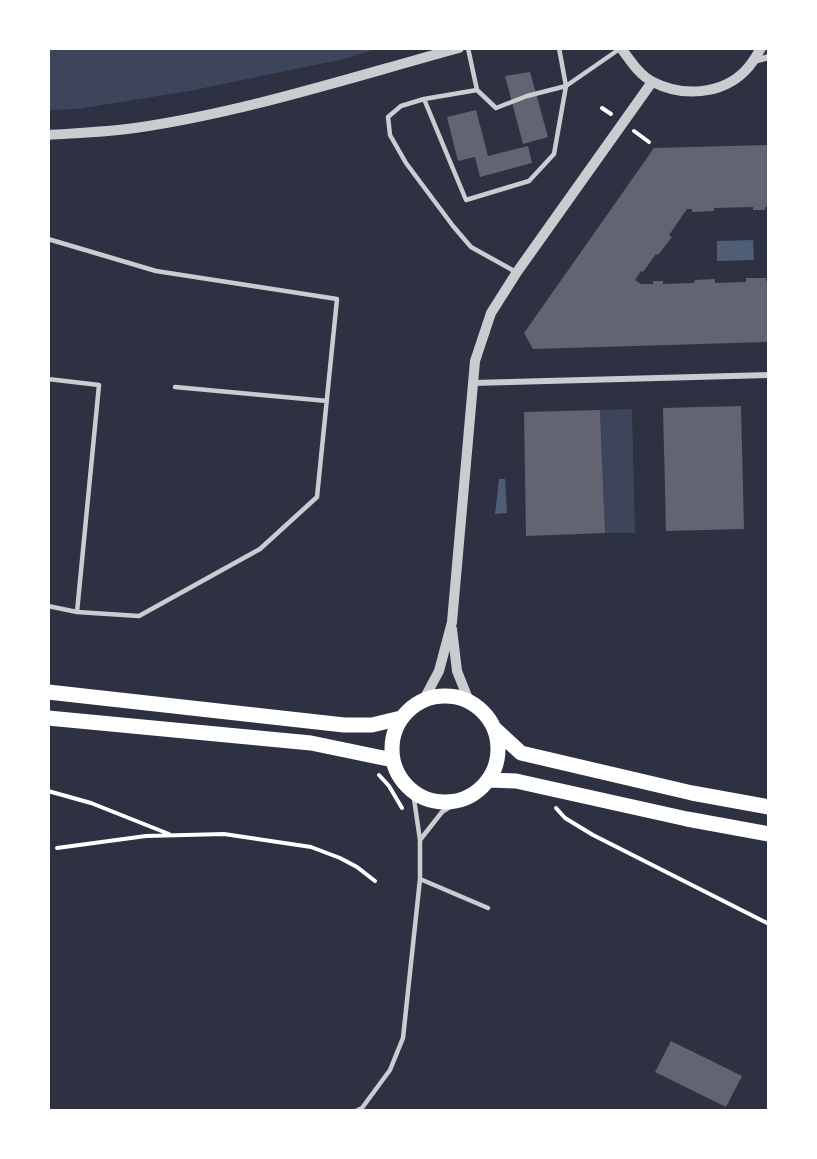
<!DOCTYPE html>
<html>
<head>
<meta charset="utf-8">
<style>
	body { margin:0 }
	#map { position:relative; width:817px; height:1159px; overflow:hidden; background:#2d3142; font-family:"DM Sans",sans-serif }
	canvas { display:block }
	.frame { position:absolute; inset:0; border:50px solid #fff; pointer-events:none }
</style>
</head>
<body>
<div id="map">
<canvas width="817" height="1159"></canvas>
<div class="frame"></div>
</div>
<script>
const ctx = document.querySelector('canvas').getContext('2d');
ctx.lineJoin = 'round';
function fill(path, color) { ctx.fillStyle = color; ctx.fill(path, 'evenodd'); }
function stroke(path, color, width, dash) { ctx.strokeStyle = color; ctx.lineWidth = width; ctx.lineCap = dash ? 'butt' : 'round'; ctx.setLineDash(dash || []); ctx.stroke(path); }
fill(new Path2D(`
	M48,48H380L344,59L189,91L78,109L48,110Z
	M632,409L635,533H605L600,410Z`), '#3c4559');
fill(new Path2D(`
	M753,240L754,260L717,261V241Z
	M499,479H505L507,513L495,514Z`), '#4f5d75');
fill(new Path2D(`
	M530,72L548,137L523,144L505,76Z
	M476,110L488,156L528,146L532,163L480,177L475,157L458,161L447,117Z
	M769,145V207H765V210H753V207L714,208V211L692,212V209H687L669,235L672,237L658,255L656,254L643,272L641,271L635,280L641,284H653V281H663V284L694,283L695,280L715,279V283L746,282V278H766V281H769V342L533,349L524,333L654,148Z
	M741,406L744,529L666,531L663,408Z
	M600,410L605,533L526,536L524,412Z
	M671,1041L742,1076L726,1107L655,1072Z`), '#626471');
stroke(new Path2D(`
	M602,108L611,114
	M634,131L649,142
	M379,775L389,786L402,808
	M48,791L91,803L169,834
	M556,808L565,818L593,835L769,924
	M57,848L146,836L224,834L311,847L340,858L357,867L375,881`), '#fff', 4);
stroke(new Path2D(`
	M468,48L477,90
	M424,99L466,200L529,181L554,154L566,86L559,48
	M48,239L156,271L337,299L317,497L260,549L139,616L77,612L48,606
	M516,272L471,247L453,226L406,163L390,135L388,117L401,106L424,99L477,90L496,108L527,96L566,86L621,48
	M48,379L99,385L77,612
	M175,387L327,401
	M420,840L442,812L459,801
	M420,879L488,908
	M356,1111L362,1108L390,1070L403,1038L420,879V840L413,792`), '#caccd0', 4.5);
stroke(new Path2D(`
	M754,61L769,57
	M473,383L769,375`), '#caccd0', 6);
stroke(new Path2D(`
	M621,48C630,60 639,75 653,82C682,97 721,95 745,71C752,64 756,57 761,48
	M48,135C77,133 106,132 135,128C245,112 352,77 459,48
	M452,629L457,671L469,701
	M424,699L439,671L452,622L475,361L491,313L517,272L652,82`), '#caccd0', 10);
stroke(new Path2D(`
	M48,692L344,725H372L401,718
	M392 749a53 53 0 1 1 106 0a53 53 0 1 1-106 0Z
	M48,718L311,743L393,760
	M495,729L521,753L692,793L769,807
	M489,780L516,781L687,819L769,834`), '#fff', 15);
</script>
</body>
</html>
